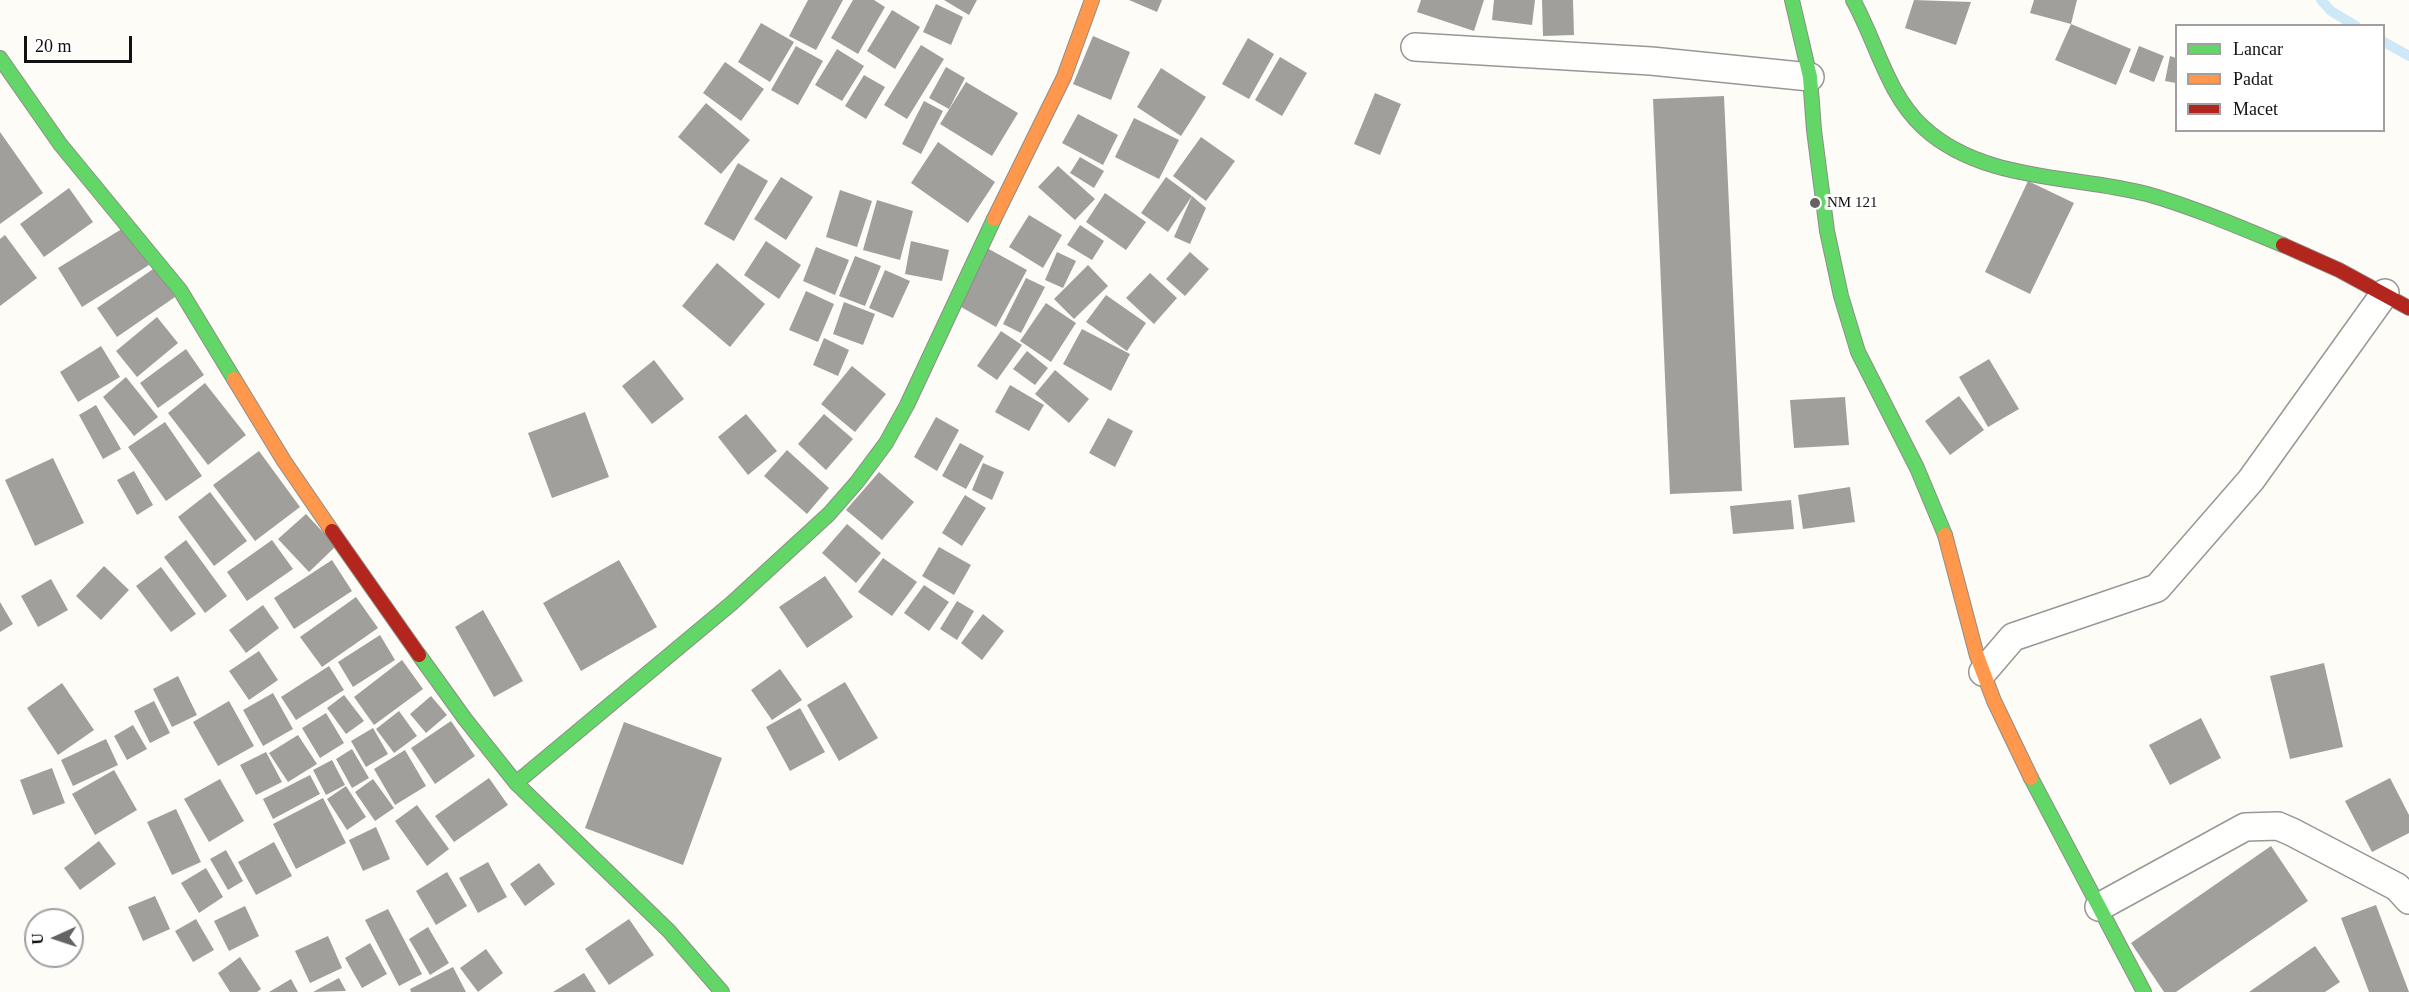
<!DOCTYPE html>
<html>
<head>
<meta charset="utf-8">
<style>
	body { margin:0 }
	#map { position:relative; width:2409px; height:992px; overflow:hidden; background:#fdfcf7; font-family:Georgia,serif }
	canvas { display:block }
	.legend { position:absolute; left:2175px; top:24px; width:210px; height:108px; box-sizing:border-box; background:#fff; border:2px solid #a0a0a0; margin:0; padding:8px 10px; list-style:none; font-size:18px; color:#111 }
	.legend li { display:flex; align-items:center; gap:12px; height:30px }
	.legend b { width:30px; border:2px solid #a0a0a0 }
	.north { position:absolute; left:24px; top:908px; width:60px; height:60px; box-sizing:border-box; background:#fff; border:2px solid #a0a0a0; border-radius:50%; rotate:267deg; font-size:16px; font-weight:700; line-height:24px; text-align:center; color:#111 }
	.north::after { content:''; display:block; margin:auto; width:21px; height:27px; background:#646362; clip-path:polygon(50% 0,100% 100%,50% 72%,0 100%) }
	.scale { position:absolute; left:24px; top:36px; width:108px; height:27px; box-sizing:border-box; border:3px solid #111; border-top:0; padding-left:8px; font-size:18px; line-height:21px; white-space:nowrap; color:#111; -webkit-text-stroke:4px #fff; paint-order:stroke }
</style>
</head>
<body>
<div id="map">
<canvas width="2409" height="992"></canvas>
<ul class="legend">
<li><b style="height:8px;background:#63d668"></b>Lancar</li>
<li><b style="height:8px;background:#ff974d"></b>Padat</li>
<li><b style="height:8px;background:#b3261e"></b>Macet</li>
</ul>
<div class="north">U</div>
<div class="scale">20 m</div>
</div>
<script>
const ctx = document.querySelector('canvas').getContext('2d');
ctx.lineJoin = 'round';
function stroke(path, color, width, dash) { ctx.strokeStyle = color; ctx.lineWidth = width; ctx.lineCap = dash ? 'butt' : 'round'; ctx.setLineDash(dash || []); ctx.stroke(path); }
function fill(path, color) { ctx.fillStyle = color; ctx.fill(path, 'evenodd'); }
function label(font, color, halo, rows, align = 'center') {
  ctx.font = font + ' Georgia,serif'; ctx.lineWidth = 6; ctx.setLineDash([]); ctx.textBaseline = 'middle'; ctx.strokeStyle = halo; ctx.fillStyle = color; for (const [text, x, y, turn = 0] of rows) {
    ctx.save(); ctx.translate(x, y); ctx.rotate((+turn || 0) * Math.PI / 180); ctx.textAlign = isNaN(turn) ? turn : align; if (halo) ctx.strokeText(text, 0, 0); ctx.fillText(text, 0, 0); ctx.restore();
  }
}
stroke(new Path2D(`
	M2321,0L2331,11L2356,26
	M2384,42L2409,56`), '#cde8f7', 10);
fill(new Path2D(`
	M808,0H843L816,50L789,36Z
	M853,0H874L885,7L858,54L831,38Z
	M944,0H977L969,15Z
	M1129,0H1162L1157,12Z
	M1421,0H1484L1474,31L1417,12Z
	M1494,0H1535L1532,25L1492,20Z
	M1542,0H1573L1574,35L1543,36Z
	M1914,0L1971,2L1956,45L1905,28Z
	M2034,0H2077L2071,24L2030,13Z
	M936,4L963,17L951,45L923,32Z
	M892,10L920,27L895,69L867,51Z
	M761,23L794,42L770,82L738,62Z
	M2071,24L2131,49L2116,85L2055,60Z
	M1093,36L1130,52L1111,100L1073,84Z
	M1248,38L1274,54L1249,99L1222,84Z
	M921,45L944,59L907,119L884,105Z
	M796,46L823,61L798,105L771,90Z
	M2139,46L2164,56L2154,82L2129,72Z
	M837,49L864,66L842,101L815,85Z
	M2170,56L2176,58V83L2165,81Z
	M1280,57L1307,73L1282,116L1255,100Z
	M725,62L764,89L741,121L703,93Z
	M946,67L965,78L949,109L929,98Z
	M1161,68L1206,97L1181,136L1137,107Z
	M864,75L885,87L866,119L845,106Z
	M966,82L1018,113L992,156L940,124Z
	M1375,93L1401,104L1380,155L1354,144Z
	M1724,96L1742,491L1670,494L1653,99Z
	M924,101L943,111L921,154L902,144Z
	M706,103L750,140L721,174L678,137Z
	M1078,114L1118,135L1103,165L1062,143Z
	M1134,118L1179,140L1159,179L1115,157Z
	M0,132L43,193L0,224Z
	M1201,137L1235,161L1206,201L1173,176Z
	M938,142L995,182L968,223L911,183Z
	M1080,157L1104,171L1094,188L1070,173Z
	M738,163L768,181L734,241L704,224Z
	M1058,166L1095,199L1075,220L1038,187Z
	M781,177L813,197L786,240L754,219Z
	M1166,177L1192,196L1206,208L1190,244L1174,237L1192,196L1168,232L1141,213Z
	M2028,181L2074,203L2030,294L1985,272Z
	M69,188L93,222L44,257L20,224Z
	M840,190L872,201L857,247L826,237Z
	M1105,193L1146,222L1126,250L1086,222Z
	M877,200L913,211L900,260L863,250Z
	M1029,215L1062,235L1043,268L1009,247Z
	M1080,225L1104,241L1092,260L1067,245Z
	M125,227L149,265L82,307L58,268Z
	M5,235L37,278L0,306V239Z
	M766,241L801,265L779,299L744,275Z
	M911,241L949,250L942,281L905,274Z
	M816,247L849,260L835,295L803,281Z
	M987,248L1027,270L996,327L956,304Z
	M1057,252L1076,261L1063,288L1045,280Z
	M1190,252L1209,269L1185,296L1166,279Z
	M855,256L881,266L865,306L839,296Z
	M717,263L765,304L730,347L682,306Z
	M1088,265L1108,286L1074,319L1054,299Z
	M156,267L175,297L117,337L97,308Z
	M885,270L910,281L893,318L869,308Z
	M1150,273L1177,298L1154,324L1126,298Z
	M1026,278L1045,287L1021,333L1003,324Z
	M806,291L834,304L818,342L789,330Z
	M1106,295L1146,323L1127,351L1086,322Z
	M844,302L875,314L863,345L833,334Z
	M1046,303L1076,323L1051,362L1020,341Z
	M157,317L178,343L137,377L116,351Z
	M1082,329L1130,354L1111,391L1063,364Z
	M1001,331L1022,345L997,380L977,366Z
	M824,338L849,350L838,376L813,365Z
	M101,346L120,377L78,402L60,372Z
	M186,349L204,375L158,408L140,383Z
	M1027,351L1048,368L1035,385L1013,369Z
	M1989,359L2019,409L1988,427L1959,377Z
	M654,360L684,399L652,424L622,386Z
	M852,366L886,394L855,432L821,404Z
	M1055,370L1089,399L1069,423L1035,394Z
	M126,377L158,417L134,436L103,397Z
	M205,383L246,435L208,465L168,413Z
	M1010,385L1044,405L1029,431L995,412Z
	M1959,396L1984,430L1950,455L1925,421Z
	M1845,397L1849,445L1794,448L1790,400Z
	M96,405L121,449L103,459L79,415Z
	M585,412L609,477L552,498L528,433Z
	M746,414L777,451L748,475L718,437Z
	M824,414L853,439L826,470L798,444Z
	M936,417L959,430L937,471L914,457Z
	M1108,418L1133,431L1115,467L1089,453Z
	M165,422L202,476L166,501L128,447Z
	M960,443L984,456L966,489L942,476Z
	M787,450L829,488L807,514L764,476Z
	M259,451L300,507L255,541L213,485Z
	M53,458L84,523L35,546L5,480Z
	M983,463L1004,472L992,500L972,490Z
	M134,471L153,505L137,515L117,480Z
	M879,472L914,502L882,540L846,510Z
	M1850,487L1855,522L1803,529L1798,495Z
	M210,492L247,541L214,566L178,517Z
	M965,495L986,508L962,546L942,533Z
	M1791,500L1794,529L1733,534L1730,506Z
	M306,514L336,546L309,572L278,539Z
	M847,524L881,553L856,583L822,553Z
	M186,540L227,596L205,613L164,557Z
	M272,540L293,569L247,601L227,572Z
	M939,547L971,565L954,595L922,576Z
	M883,558L917,582L892,616L858,592Z
	M332,560L352,591L294,629L274,598Z
	M619,560L657,627L581,671L543,603Z
	M104,566L129,590L101,620L76,596Z
	M161,567L196,614L171,632L136,586Z
	M825,576L853,617L807,648L779,607Z
	M51,579L68,610L38,627L21,596Z
	M924,585L949,602L929,631L904,613Z
	M356,597L378,628L322,667L300,637Z
	M957,601L974,611L957,640L940,629Z
	M0,602L13,624L0,632Z
	M263,605L279,628L246,653L229,630Z
	M483,610L523,681L494,697L455,627Z
	M983,614L1004,631L982,660L961,643Z
	M380,635L395,660L353,687L338,662Z
	M259,651L278,680L249,700L229,671Z
	M402,660L423,689L374,725L354,697Z
	M2324,663L2343,747L2290,759L2270,676Z
	M329,666L344,690L296,720L281,697Z
	M780,669L802,700L772,720L751,690Z
	M178,676L197,715L172,727L153,689Z
	M845,682L878,738L839,761L807,705Z
	M62,683L94,730L58,755L27,708Z
	M273,693L293,729L263,746L243,710Z
	M344,695L364,721L346,734L327,708Z
	M431,696L447,715L426,733L410,714Z
	M154,701L170,733L150,743L134,711Z
	M229,701L254,746L218,766L193,722Z
	M800,708L825,752L790,771L766,727Z
	M399,711L417,736L394,753L376,729Z
	M326,713L344,743L320,758L302,728Z
	M2201,718L2221,758L2170,785L2149,745Z
	M451,721L475,756L435,784L411,748Z
	M624,722L722,758L683,865L585,828Z
	M133,725L147,749L127,760L114,736Z
	M373,728L388,754L366,767L351,741Z
	M298,735L317,764L288,782L269,753Z
	M106,739L118,765L73,786L61,760Z
	M352,749L369,778L352,788L336,759Z
	M405,750L426,786L395,805L374,769Z
	M266,752L282,782L256,795L240,765Z
	M332,760L345,785L326,795L313,770Z
	M52,768L65,803L33,815L20,780Z
	M114,770L137,810L95,835L72,794Z
	M310,775L320,794L273,819L263,799Z
	M489,778L508,805L454,842L435,816Z
	M2390,778L2409,815V833L2372,852L2345,801Z
	M220,779L244,821L209,842L184,799Z
	M373,779L394,808L375,821L355,792Z
	M346,786L366,817L347,830L327,799Z
	M323,798L346,843L296,869L273,824Z
	M417,805L449,849L427,866L395,821Z
	M176,809L201,862L172,875L147,822Z
	M376,827L390,859L363,871L349,840Z
	M99,841L116,864L80,890L64,868Z
	M274,842L292,876L256,895L238,862Z
	M2271,846L2308,901L2176,992H2164L2131,943Z
	M226,850L243,881L228,890L210,859Z
	M488,862L507,897L478,913L459,878Z
	M539,863L555,884L525,906L510,884Z
	M206,868L223,897L199,913L181,883Z
	M447,872L467,906L436,925L416,891Z
	M155,896L170,929L143,941L128,907Z
	M2376,905L2409,992H2369L2341,918Z
	M245,906L259,936L229,951L214,921Z
	M388,909L422,974L399,986L365,920Z
	M196,919L214,950L193,962L175,931Z
	M629,919L654,955L609,985L585,949Z
	M428,927L449,963L430,975L409,939Z
	M328,936L342,968L310,983L295,951Z
	M370,943L387,974L362,988L345,958Z
	M2315,946L2340,982L2325,992H2249Z
	M486,949L503,973L478,992L460,968Z
	M240,957L261,989L257,992H230L218,973Z
	M453,967L466,992H411L410,989Z
	M584,973L596,992H553Z
	M339,978L346,991L313,992Z
	M291,979L298,992H269Z`), '#a19f9c');
const street = new Path2D(`
	M1415,47L1651,61L1810,77
	M1983,672L2013,637L2157,588L2251,480L2385,293
	M2099,907L2245,827L2278,826L2292,832L2397,887L2409,900`);
const fast = new Path2D(`
	M1792,0L1810,77L1814,130L1827,231L1841,296L1858,352L1917,468L1945,535
	M1853,0C1876,41 1887,94 1923,127C1982,182 2074,175 2147,194C2193,207 2239,227 2283,245
	M0,58L60,144L180,290L234,379
	M419,655L465,719L516,783L669,931L722,992
	M2031,778L2144,992
	M516,783L732,603L829,514L857,482L886,443L907,405L994,219`);
const slow = new Path2D(`
	M994,219L1064,77L1092,0
	M234,379L284,461L332,531
	M1945,535L1977,656L1994,701L2031,778`);
const jam = new Path2D(`
	M2283,245L2339,270L2409,308
	M332,531L419,655`);
stroke(street, '#979795', 30);
stroke(fast, '#8e8d8b', 16);
stroke(slow, '#8e8d8b', 16);
stroke(jam, '#8e8d8b', 16);
stroke(street, '#fffffe', 27);
stroke(fast, '#63d668', 14);
stroke(slow, '#ff974d', 14);
stroke(jam, '#b3261e', 14);
for (const [x, y, r, color] of [
	[1815,203,6,"#646362"]
]) { const dot = new Path2D(); dot.arc(x, y, r, 0, 2 * Math.PI); ctx.fillStyle = color; ctx.fill(dot); stroke(dot, '#fff', 2); }
label('15px', '#111', '#fff', [
	["NM 121",1827,203]
], 'left');
</script>
</body>
</html>
